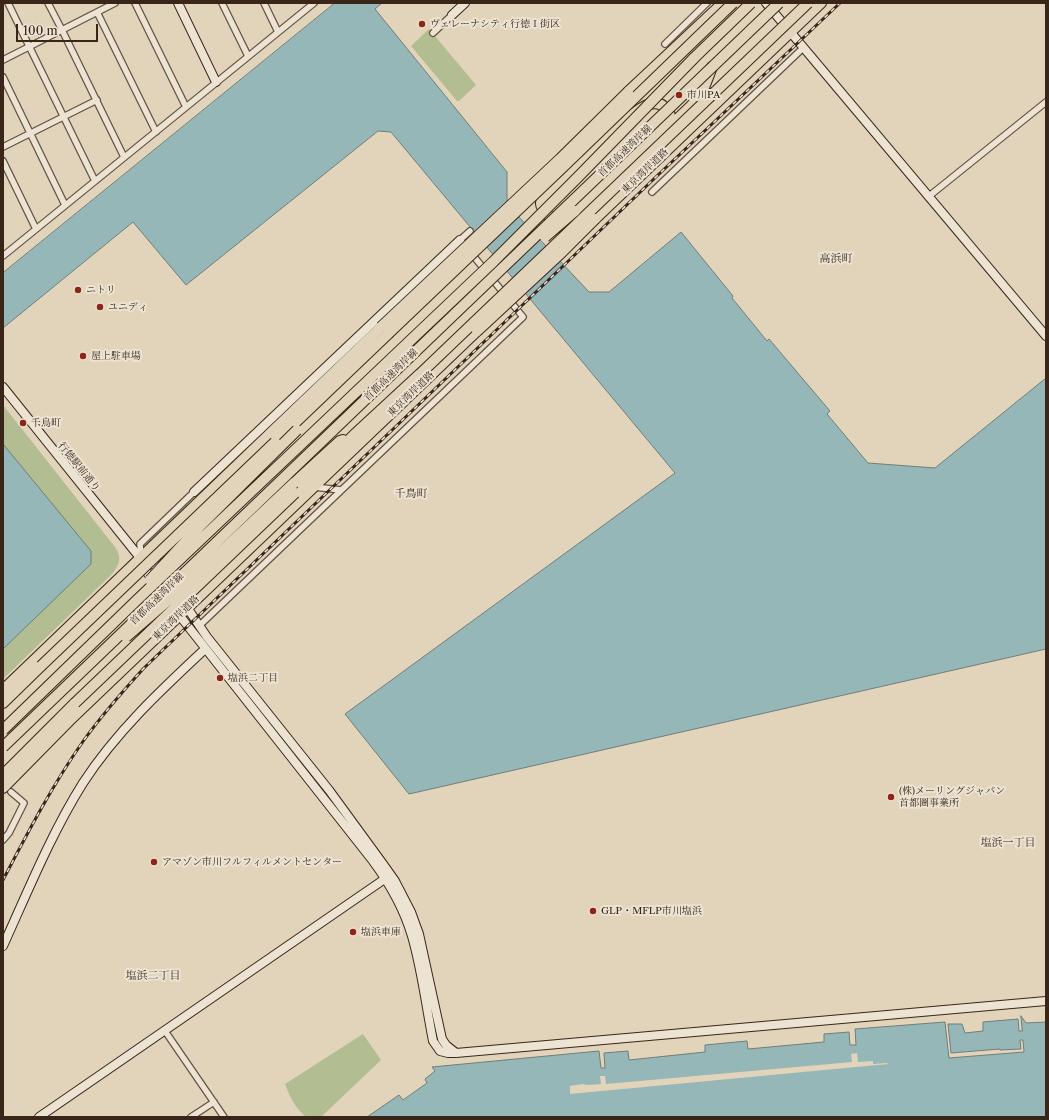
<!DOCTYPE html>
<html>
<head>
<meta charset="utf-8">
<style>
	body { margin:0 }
	#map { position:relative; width:1049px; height:1120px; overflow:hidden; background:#e1d4bb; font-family:"Libre Caslon Text",serif }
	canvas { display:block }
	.frame { position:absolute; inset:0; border:4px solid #3a2619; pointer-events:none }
	.scale { position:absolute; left:16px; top:24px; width:82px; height:18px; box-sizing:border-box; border:2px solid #3a2619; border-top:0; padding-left:5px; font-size:12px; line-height:14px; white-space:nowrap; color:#3a2619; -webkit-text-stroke:3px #ece3d3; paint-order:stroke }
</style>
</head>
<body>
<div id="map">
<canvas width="1049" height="1120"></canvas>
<div class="frame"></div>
<div class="scale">100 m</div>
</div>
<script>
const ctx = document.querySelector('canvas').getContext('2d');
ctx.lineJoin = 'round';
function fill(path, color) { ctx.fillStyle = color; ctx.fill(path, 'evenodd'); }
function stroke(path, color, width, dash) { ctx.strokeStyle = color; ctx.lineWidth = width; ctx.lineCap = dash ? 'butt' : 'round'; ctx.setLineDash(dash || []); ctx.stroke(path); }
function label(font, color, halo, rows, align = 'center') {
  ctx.font = font + ' "Libre Caslon Text","Noto Serif JP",serif'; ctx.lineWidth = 4; ctx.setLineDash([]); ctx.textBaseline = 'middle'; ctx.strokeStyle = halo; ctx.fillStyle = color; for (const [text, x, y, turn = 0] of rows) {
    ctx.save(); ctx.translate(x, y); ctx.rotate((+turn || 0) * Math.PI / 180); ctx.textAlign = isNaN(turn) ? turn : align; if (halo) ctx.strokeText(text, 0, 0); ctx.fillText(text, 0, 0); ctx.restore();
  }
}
fill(new Path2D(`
	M429,29L476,85L459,101H457L411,46Z
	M3,405L115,547C122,558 120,563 112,574L3,679Z
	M363,1034L381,1060L321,1117H306C295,1108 290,1097 285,1084Z`), '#b2bd91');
const water = new Path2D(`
	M335,3H382L375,9L507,172V207L518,216L589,292H609L681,232L733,296L732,298L767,341L769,339L830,411L827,414L868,463L935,468L1046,378V649L409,794L345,714L675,473L391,132L378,131L186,285L133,222L3,328V273Z
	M3,444L91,551V564L3,649Z
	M1021,1016L1026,1023L1046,1022V1117H367L399,1095L403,1100L427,1083L425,1079L435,1071L432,1067L599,1051L601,1068H605L604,1053L628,1051L629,1060L705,1052V1045L747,1041L748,1049L824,1042V1034L849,1032L850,1045H856L855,1029L945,1022L949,1058L1024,1052L1023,1040H1020L1021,1049L1000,1050V1049L951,1053L948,1024H962L965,1033L983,1031V1022L1018,1019L1019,1031H1022Z`);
fill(water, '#96b7b7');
stroke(water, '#717d78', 1);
fill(new Path2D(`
	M857,1053L858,1062L873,1061V1064L887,1063L888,1064L570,1094V1086L583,1084L587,1085L601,1084L600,1076H605L606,1084L852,1062L851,1054Z`), '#e1d4bb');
const street = new Path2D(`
	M8,3L95,181
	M48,3L62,30L124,157
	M135,3L186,107
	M222,3L248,56
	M264,3L278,32
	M97,12L156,132
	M433,33L452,15
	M665,44L707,3
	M3,60L115,3
	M3,77L65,205
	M3,147L97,100
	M3,161L36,229
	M652,192L803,48
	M928,197L1046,102
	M462,242L460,240L470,231
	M3,256L314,3
	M314,487L341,490
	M141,559L140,544L194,492
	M200,625L523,317L471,253
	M3,840L9,833L24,803L11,792
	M165,1031L224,1117
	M191,1117L214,1102`);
const secondary = new Path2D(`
	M178,3L216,82
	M766,3L1046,336
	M452,15L465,3
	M3,387L141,559L146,571L166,597
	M194,492L460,240
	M146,561L154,564L175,591
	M184,603L207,637L329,790L383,864L395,881L411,912L419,934L442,1039L446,1045L456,1053
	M176,611L373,861C390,884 404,909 412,936C422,970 426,1006 433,1041L440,1051L448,1053H456L1046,1001
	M3,946C28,891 51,834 83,783C116,732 161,690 205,649
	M39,1117L389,876`);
const highway = new Path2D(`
	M628,92L723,3
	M575,211L668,122C670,118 671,115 668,111C653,90 632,117 618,126L548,192C546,196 542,199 541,203C540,209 555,224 560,225C564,226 566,224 569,222L692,105L703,90L712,67
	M595,219L821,3
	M275,442L388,334
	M294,483L340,441L343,440
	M295,493L354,435L420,374
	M3,690L381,327
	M3,703L41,666
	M3,775L75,703
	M3,788L69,721L477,331`);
stroke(street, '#645242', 8);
stroke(secondary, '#3a2619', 10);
stroke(highway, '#3a2619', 12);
stroke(street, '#ece3d3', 5.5);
stroke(secondary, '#ece3d3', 8);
stroke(highway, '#e1d4bb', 10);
const rail = new Path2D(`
	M3,880C28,832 53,784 84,740C102,715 123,691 144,668L658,175L840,3`);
stroke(rail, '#3a2619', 3);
stroke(rail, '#ece3d3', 1.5, [4.5]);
const highwayBridge = new Path2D(`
	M545,237L575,211
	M381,327L560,159L628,92
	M477,331L562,252L595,219
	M388,334L561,169L733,3
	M420,374L808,3
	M150,580L200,526L297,430
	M126,637L187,584L294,483
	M41,666L275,442
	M75,703L295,493
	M3,730L137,600L493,262L579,176L695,57L751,3
	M3,747L779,3`);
stroke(highwayBridge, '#3a2619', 12, []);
stroke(highwayBridge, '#e1d4bb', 10);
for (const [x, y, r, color] of [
	[422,24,4,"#8f2418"],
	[679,95,4,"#8f2418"],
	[78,290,4,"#8f2418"],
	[100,307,4,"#8f2418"],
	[83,356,4,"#8f2418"],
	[23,423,4,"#8f2418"],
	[220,678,4,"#8f2418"],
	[891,797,4,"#8f2418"],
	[154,862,4,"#8f2418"],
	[593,911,4,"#8f2418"],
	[353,932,4,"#8f2418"]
]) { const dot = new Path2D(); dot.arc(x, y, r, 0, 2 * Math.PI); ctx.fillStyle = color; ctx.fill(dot); stroke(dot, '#ece3d3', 1.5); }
label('10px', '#3a2619', '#ece3d3', [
	["ヴェレーナシティ行徳Ⅰ街区",430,24],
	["市川PA",687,95],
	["ニトリ",86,290],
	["ユニディ",108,307],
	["屋上駐車場",91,356],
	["千鳥町",31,423],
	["塩浜二丁目",228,678],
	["(株)メーリングジャパン",899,791],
	["首都圏事業所",899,803],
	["アマゾン市川フルフィルメントセンター",162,862],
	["GLP・MFLP市川塩浜",601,911],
	["塩浜車庫",361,932]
], 'left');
label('10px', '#3a2619', '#ece3d3', [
	["首都高速湾岸線",625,151,-44],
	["東京湾岸道路",645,171,-44],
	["首都高速湾岸線",391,375,-44],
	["東京湾岸道路",411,394,-44],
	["行徳駅前通り",79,467,51],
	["首都高速湾岸線",157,599,-44],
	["東京湾岸道路",176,618,-44]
]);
label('11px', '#3a2619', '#ece3d3', [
	["高浜町",836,259],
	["千鳥町",411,494],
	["塩浜一丁目",1008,843],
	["塩浜二丁目",153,976]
]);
</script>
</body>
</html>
